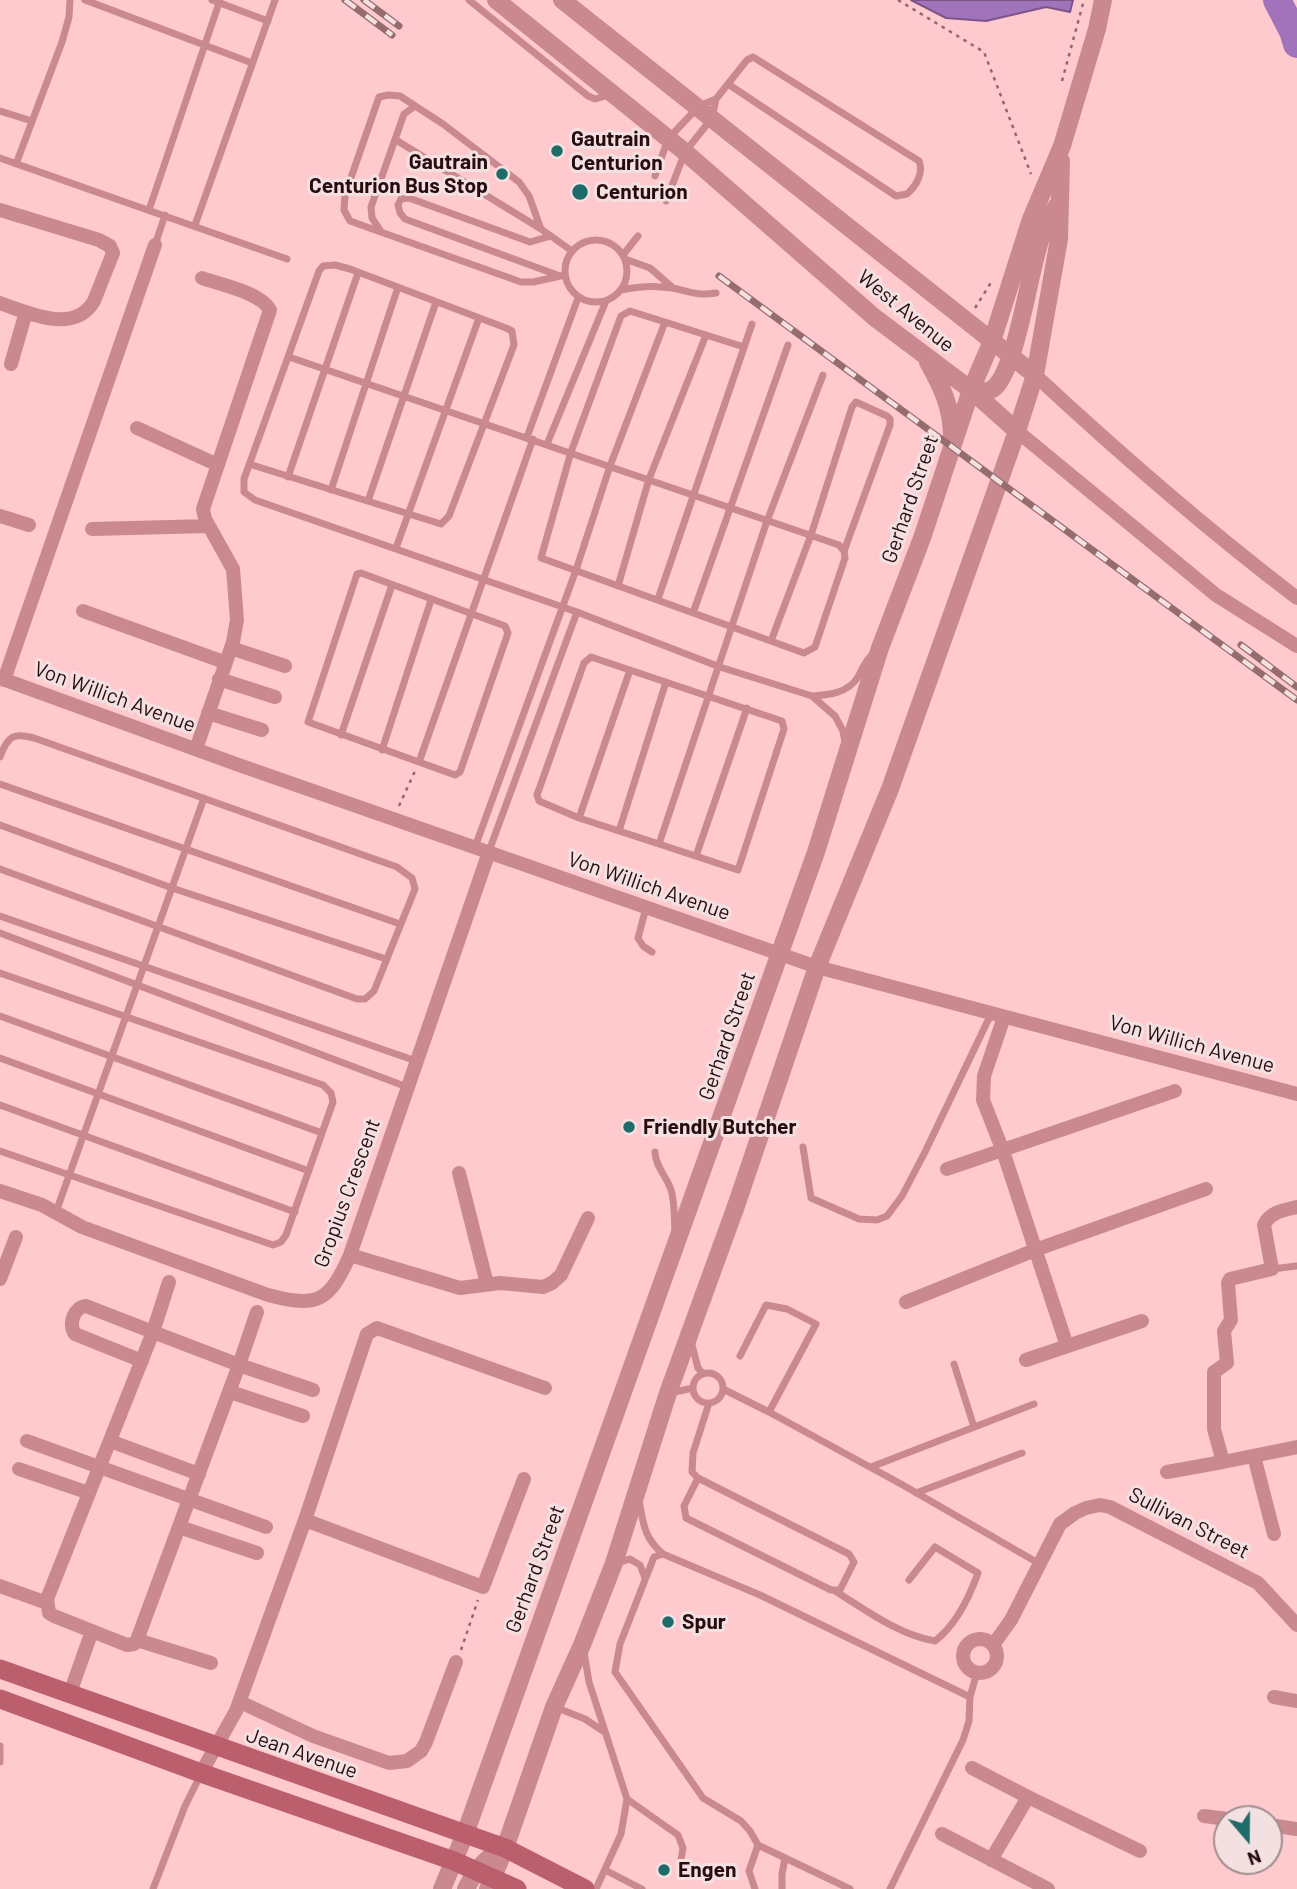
<!DOCTYPE html>
<html>
<head>
<meta charset="utf-8">
<style>
	body { margin:0 }
	#map { position:relative; width:1297px; height:1889px; overflow:hidden; background:#fecace; font-family:Barlow,sans-serif }
	canvas { display:block }
	.north { position:absolute; left:1213px; top:1805px; width:70px; height:70px; box-sizing:border-box; background:#f3e1e2; border:2px solid #a28c8e; border-radius:50%; rotate:160deg; font-size:19px; font-weight:700; line-height:28px; text-align:center; color:#290c10 }
	.north::after { content:''; display:block; margin:auto; width:24px; height:32px; background:#1f6b69; clip-path:polygon(50% 0,100% 100%,50% 72%,0 100%) }
</style>
</head>
<body>
<div id="map">
<canvas width="1297" height="1889"></canvas>
<div class="north">N</div>
</div>
<script>
const ctx = document.querySelector('canvas').getContext('2d');
ctx.lineJoin = 'round';
function fill(path, color) { ctx.fillStyle = color; ctx.fill(path, 'evenodd'); }
function stroke(path, color, width, dash) { ctx.strokeStyle = color; ctx.lineWidth = width; ctx.lineCap = dash ? 'butt' : 'round'; ctx.setLineDash(dash || []); ctx.stroke(path); }
function label(font, color, halo, rows, align = 'center') {
  ctx.font = font + ' Barlow,sans-serif'; ctx.lineWidth = 6; ctx.setLineDash([]); ctx.textBaseline = 'middle'; ctx.strokeStyle = halo; ctx.fillStyle = color; for (const [text, x, y, turn = 0] of rows) {
    ctx.save(); ctx.translate(x, y); ctx.rotate((+turn || 0) * Math.PI / 180); ctx.textAlign = isNaN(turn) ? turn : align; if (halo) ctx.strokeText(text, 0, 0); ctx.fillText(text, 0, 0); ctx.restore();
  }
}
const water = new Path2D(`
	M911,0H1073L1070,12L1046,7L986,21L946,18Z`);
fill(water, '#a173bb');
stroke(water, '#7d5488', 2);
stroke(new Path2D(`
	M1277,0L1293,31L1297,44`), '#a173bb', 28);
stroke(new Path2D(`
	M898,0L984,52L1031,174
	M1062,81L1084,0
	M975,308L992,281
	M399,806L415,771
	M461,1650L478,1600`), '#91696d', 2.5, [3.5, 5]);
stroke(new Path2D(`
	M85,0L252,63
	M212,0L268,21
	M469,0L588,96L595,99L609,95
	M0,111L32,121
	M396,140L541,229L572,251
	M0,158L287,259
	M16,164L62,42L69,17L70,0
	M655,176L668,139L699,106L716,99
	M666,201L685,152L712,118L716,99L747,60L753,57L919,161C924,173 916,186 907,194L896,196L728,84
	M149,210L220,0
	M195,225L275,0
	M541,229L529,196L519,182L443,124L400,96L388,95L379,97L345,195L344,210L350,221L521,282H533L565,275
	M380,230L372,218L371,207L404,114L415,106
	M551,236L530,242L409,198L401,199L398,205L400,213L405,219L560,276
	M565 271a31 31 0 1 1 62 0a31 31 0 1 1-62 0Z
	M155,245L165,215
	M623,255L638,236
	M625,259L650,268L673,288
	M621,290C639,286 654,285 672,288C690,291 695,296 716,293
	M744,347L630,311L621,316L571,452L541,558L804,653L815,647L845,558L844,551L890,425V419L887,416L856,402L852,407L811,535L771,641
	M289,357L839,545L844,551
	M527,437L578,298
	M547,444L606,301
	M249,464L441,524L449,516L514,345L512,331L506,328L350,269L335,265L323,266L319,271L244,479V492L255,500L577,612L720,667L812,696L835,716L843,731L845,742
	M288,477L358,273
	M331,490L398,287
	M368,501L436,302
	M396,548L479,318
	M361,573L505,626L508,633L460,772L455,775L308,722L357,574Z
	M618,586L649,479L706,335
	M658,599L752,324
	M693,613L788,345
	M812,696C829,695 848,693 858,677C863,668 865,660 874,653
	M341,735L392,585
	M382,750L431,600
	M0,757C8,735 14,732 37,739L397,867L412,878L415,889L374,991L365,999H357L0,869
	M419,762L533,439
	M0,784L400,924
	M579,818L630,670
	M0,825L172,888L386,959
	M619,831L666,682
	M659,844L738,870L784,729L782,721L591,657L584,663L537,795L539,801L579,818L659,844L767,521L823,375
	M475,847L576,570L610,466L665,322
	M489,851L577,612
	M696,856L747,708
	M646,908L638,938L643,946L652,952
	M0,916L416,1061
	M0,933L407,1087
	M0,973L323,1085L331,1093L333,1102L286,1235L281,1242L273,1245L0,1151
	M0,1016L322,1133
	M0,1058L309,1171
	M0,1105L295,1212
	M803,1147L811,1198L859,1219L877,1220L887,1216L902,1196L925,1152L991,1014
	M655,1152C655,1166 667,1177 671,1190C675,1203 674,1217 675,1231
	M56,1212L204,798
	M1272,1269L1297,1266
	M691,1341L698,1368L703,1374
	M954,1364L974,1427
	M693 1388a15 15 0 1 1 30 0a15 15 0 1 1-30 0Z
	M723,1389L769,1412L816,1324L787,1309L766,1305L740,1356
	M670,1393L693,1388
	M769,1412L901,1484L1040,1564
	M871,1467L1034,1404
	M698,1478L684,1506L686,1518L831,1590H840L854,1562L849,1554L698,1478L692,1472L693,1453L709,1403
	M916,1493L1022,1453
	M639,1500C643,1523 644,1538 663,1554
	M615,1563L630,1559L640,1565L645,1578
	M835,1591C866,1610 899,1635 935,1641C956,1625 969,1598 978,1573L935,1547L909,1580
	M584,1652L589,1682L627,1799L621,1834L596,1889
	M555,1707L585,1719L603,1731
	M0,1746V1762
	M627,1799L678,1835L683,1848L681,1860
	M758,1845L850,1889
	M605,1870L642,1889
	M153,1889L185,1806L201,1774
	M755,1889L749,1871L758,1845L750,1831L741,1821L703,1798L615,1672L620,1644L654,1557L663,1554L760,1595L970,1697
	M782,1889V1874L785,1858
	M890,1889L963,1740L969,1721L970,1697L977,1672`), '#c9898f', 7);
stroke(new Path2D(`
	M0,210L99,240L110,246L113,253L94,301C74,335 29,313 0,303
	M11,364L26,312
	M1035,375C1119,453 1205,528 1297,598
	M137,428L218,465
	M1017,431L1216,595L1297,646
	M0,516L29,525
	M92,529L209,526
	M83,611L224,662
	M231,648L285,666
	M0,678L236,764L817,967L1297,1094
	M219,679L275,697
	M4,680L155,245
	M208,713L262,730
	M196,749L233,642L237,620L233,569L205,519L203,509L270,310C260,292 221,285 202,278
	M1004,1017L984,1076L983,1100L1003,1151L1067,1346
	M947,1169L1175,1091
	M459,1173L487,1284
	M0,1191L42,1205L82,1227L268,1295C318,1308 329,1302 350,1255L489,852
	M1297,1207C1284,1210 1270,1212 1264,1225L1272,1269L1230,1279L1228,1283L1231,1320L1224,1331L1227,1363L1214,1372V1429L1223,1462L1297,1447
	M350,1255L460,1288L500,1283L543,1287L552,1283L561,1275L588,1218
	M0,1279L16,1237
	M906,1302L1035,1250L1206,1189
	M257,1312L239,1365L313,1390
	M153,1332L239,1365L137,1640L134,1644L127,1645L54,1616L49,1613L47,1599Z
	M1026,1360L1142,1321
	M142,1361L75,1334C68,1324 74,1307 86,1306L153,1332L169,1282
	M230,1392L303,1416
	M27,1441L266,1527
	M110,1441L199,1474
	M1254,1456L1274,1534
	M19,1469L89,1493
	M1167,1472L1223,1462
	M305,1520L483,1587L524,1479
	M179,1527L257,1553
	M0,1586L47,1603
	M963 1656a17 17 0 1 1 34 0a17 17 0 1 1-34 0Z
	M137,1640L211,1663
	M993,1645L1011,1620L1060,1524L1075,1513L1086,1508L1100,1505L1110,1507L1258,1583L1297,1625
	M70,1693L92,1631
	M1274,1697L1297,1701
	M240,1702L313,1736L389,1763L407,1761L421,1751L426,1742L456,1662
	M972,1768L1028,1797
	M201,1773L236,1711L305,1520L367,1334L377,1328L545,1388
	M1204,1816L1228,1819
	M1269,1825L1297,1829
	M942,1834L1048,1889
	M991,1860L1028,1797L1140,1851`), '#c9898f', 14);
stroke(new Path2D(`
	M496,0L685,152L874,317L971,390L1017,431
	M562,0L1035,375
	M928,362C942,387 952,408 952,437
	M971,390C980,391 989,394 996,386C1017,363 1029,274 1040,241C1043,229 1051,218 1056,207
	M442,1889L465,1834L816,852L880,648L922,538L971,390L992,341L1031,219L1062,146L1097,29L1103,0
	M466,1889C474,1872 487,1856 505,1848
	M488,1889L505,1848L554,1707L582,1645L614,1563L668,1393L736,1206L817,967L890,789L1017,431L1035,375L1059,239L1061,161`), '#c9898f', 18);
stroke(new Path2D(`
	M0,1669L505,1848L585,1889
	M0,1699L201,1773L454,1861L517,1889`), '#bc5f6c', 19);
const rail = new Path2D(`
	M345,0L392,35
	M364,0L399,26
	M719,276L1297,700
	M1241,645L1297,687`);
stroke(rail, '#956c70', 7);
stroke(rail, '#f3e1e2', 4.5, [13]);
for (const [x, y, r, color] of [
	[557,151,7,"#1f6b69"],
	[502,174,7,"#1f6b69"],
	[580,192,9,"#1f6b69"],
	[629,1127,7,"#1f6b69"],
	[668,1622,7,"#1f6b69"],
	[664,1870,7,"#1f6b69"]
]) { const dot = new Path2D(); dot.arc(x, y, r, 0, 2 * Math.PI); ctx.fillStyle = color; ctx.fill(dot); stroke(dot, '#f3e1e2', 2.5); }
label('bold 21px', '#290c10', '#f3e1e2', [
	["Gautrain",571,139],
	["Centurion",571,163],
	["Gautrain",488,162,"right"],
	["Centurion Bus Stop",488,186,"right"],
	["Centurion",596,192],
	["Friendly Butcher",643,1127],
	["Spur",682,1622],
	["Engen",678,1870]
], 'left');
label('21px', '#290c10', '#f3e1e2', [
	["West Avenue",906,311,39],
	["Gerhard Street",910,499,-71],
	["Von Willich Avenue",115,697,20],
	["Von Willich Avenue",649,886,19],
	["Gerhard Street",727,1036,-71],
	["Von Willich Avenue",1192,1044,15],
	["Gropius Crescent",347,1193,-70],
	["Sullivan Street",1189,1523,27],
	["Gerhard Street",535,1569,-70],
	["Jean Avenue",302,1753,19]
]);
</script>
</body>
</html>
